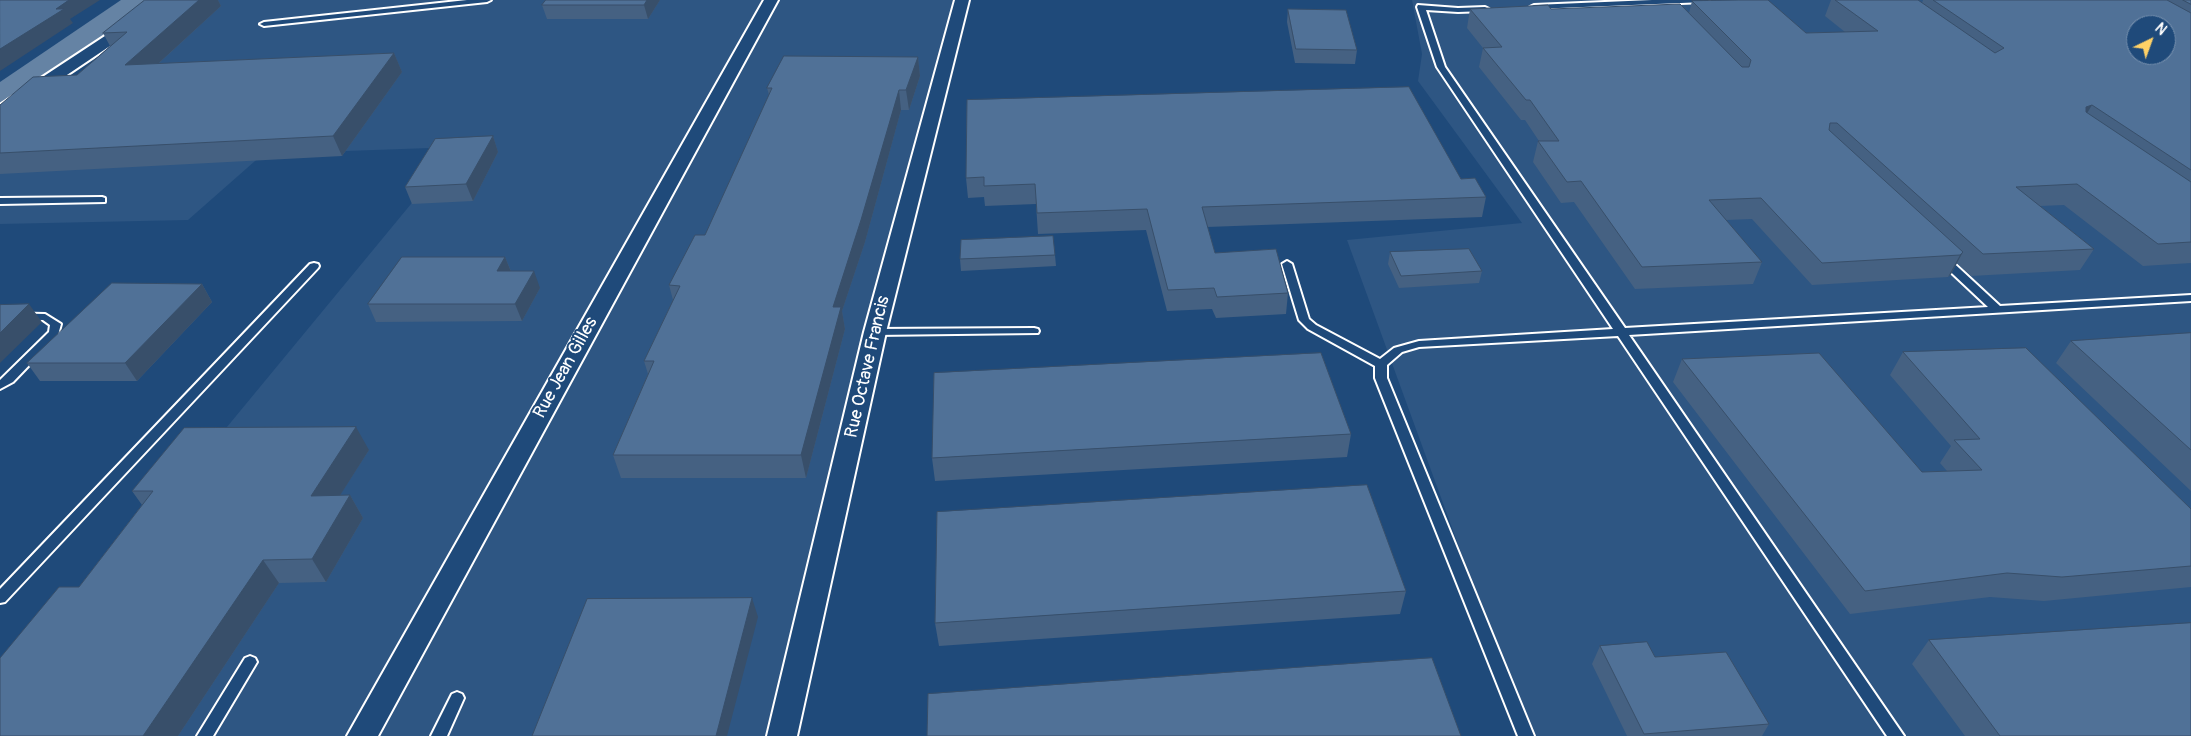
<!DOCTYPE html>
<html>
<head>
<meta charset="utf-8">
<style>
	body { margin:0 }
	#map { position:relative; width:2191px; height:736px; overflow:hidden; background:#1f4a7a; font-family:Pangolin,sans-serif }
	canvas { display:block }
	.north { position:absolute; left:2126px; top:15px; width:50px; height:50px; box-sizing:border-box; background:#1f4a7a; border:1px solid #7992af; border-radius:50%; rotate:42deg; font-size:14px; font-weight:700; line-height:20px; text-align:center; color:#fff }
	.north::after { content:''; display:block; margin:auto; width:18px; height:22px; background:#ffd166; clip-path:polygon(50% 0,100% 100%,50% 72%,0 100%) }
</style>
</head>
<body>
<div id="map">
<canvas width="2191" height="736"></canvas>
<div class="north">N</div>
</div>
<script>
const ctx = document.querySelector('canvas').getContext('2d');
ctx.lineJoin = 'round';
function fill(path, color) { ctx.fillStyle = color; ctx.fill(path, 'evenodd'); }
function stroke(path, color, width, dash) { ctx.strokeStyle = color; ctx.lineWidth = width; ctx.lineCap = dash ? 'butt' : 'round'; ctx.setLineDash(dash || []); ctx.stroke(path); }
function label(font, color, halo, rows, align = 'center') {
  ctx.font = font + ' Pangolin,sans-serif'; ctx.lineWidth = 4; ctx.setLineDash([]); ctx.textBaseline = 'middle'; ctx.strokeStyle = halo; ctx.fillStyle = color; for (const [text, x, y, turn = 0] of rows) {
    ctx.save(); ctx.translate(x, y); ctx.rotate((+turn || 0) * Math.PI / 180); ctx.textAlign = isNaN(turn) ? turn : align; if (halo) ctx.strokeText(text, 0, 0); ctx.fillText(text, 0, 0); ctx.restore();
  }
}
fill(new Path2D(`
	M179,0H955L765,736H0V702L458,147L263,154L188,220L0,224V131Z
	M1412,0H2191V736H1528L1347,240L1522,223L1418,81L1422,54ZM2136,25H2166V55H2136Z`), '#2e5683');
fill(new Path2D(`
	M121,0H154L150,6L11,104L0,107V82Z`), '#6583a4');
const lane = new Path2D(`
	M467,0H491L487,2L264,26L260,24L264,22Z
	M1652,0H1709L1705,2L1534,9L1530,7L1534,5Z
	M1418,5L1458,8L1485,7L1489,9L1485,11L1458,12L1426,10L1445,67L1625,328L1988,307L1938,260L1937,258L1942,255L1946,256L2000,306L2191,295V301L1629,335L1904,736H1887L1618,336L1419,347L1402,352L1387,365V378L1534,736H1518L1375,378V366L1308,329L1299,320L1282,264L1287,261L1292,264L1309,319L1316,325L1380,359L1394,348L1419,341L1613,329L1437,67L1417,7Z
	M102,197L105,198V202L0,204V198Z
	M314,263L318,264L319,266L318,268L5,602L0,603V589L310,264Z
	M0,313L45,314L61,324L58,335L13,382L0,389V380L49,332L50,325L43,320L0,319Z
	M1034,328L1038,329L1039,331L1038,333L875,335L870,332L875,329Z
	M250,656L255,658L257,662L213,736H197L245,658Z
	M457,692L462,694L464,698L447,736H431L452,694Z`);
const street = new Path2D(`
	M156,0H172L156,15L6,116L0,117V105L146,9Z
	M764,0H778L378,736H347Z
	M955,0H969L886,332L797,736H767L864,332Z`);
stroke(lane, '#fff', 4);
stroke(street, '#fff', 4);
fill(lane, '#1f4a7a');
fill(street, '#1f4a7a');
fill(new Path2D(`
	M145,0H218L221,6L158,64L394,53L402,72L342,156L0,174V105L77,75L110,46L103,33Z
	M546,0H660L648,19H547L542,5Z
	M1831,0H1918L1922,3L1923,0H2191V263L2143,266L2064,205L2040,206L2094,249L2080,270L1971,276L1957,263L1951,274L1948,277L1812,285L1752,219L1726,220L1762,262L1753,284L1635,289L1574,202L1561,203L1533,162L1538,141H1539L1525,120H1521L1479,67L1483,48L1467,28L1470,9H1551L1689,13L1692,1L1806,33L1845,32L1825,16Z
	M1288,9L1357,50L1355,64L1295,63L1287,22Z
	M918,57L920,76L909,110H901L865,242L842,311L845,329L806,478H621L613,455L648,374L644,361L673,300L669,285L705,235L769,95L767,88Z
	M967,100L1461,179L1486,197L1482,217L1207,227L1215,253L1288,293L1286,314L1216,318L1212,309L1167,311L1146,230L1038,234L1036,204L985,206L984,197L968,198L966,178Z
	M493,136L498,152L473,201L412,204L405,187Z
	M1390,252L1482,271L1479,283L1399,288L1388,264Z
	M1055,255L1056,266L961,271L960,259Z
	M505,257L511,271L540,288L522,321L376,322L368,304Z
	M202,284L212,302L137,381H40L27,363Z
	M2191,333V491L2056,363L2071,341Z
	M1903,352L2191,509V587L2044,601L1990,597L1850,614L1673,382L1682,359L1922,472L1947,471L1940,463L1951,446L1890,375Z
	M1351,434L1347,457L935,481L932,458Z
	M369,450L340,495H350L363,518L326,582L279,583L178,736H0L79,587L142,505L132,491Z
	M1406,591L1400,614L939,646L935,623Z
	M1929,640L2191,736H1965L1912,664Z
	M1600,646L1769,724L1762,736H1627L1592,664Z`), '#456182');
fill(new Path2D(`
	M69,0H100L70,19L73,23L0,71V49L56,9Z
	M199,0H218L221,6L136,84L125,65Z
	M647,0H660L648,19L644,5Z
	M394,53L402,72L342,156L333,136Z
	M918,57L920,76L909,110L906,90Z
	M899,90L901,110L865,242L842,311L845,329L806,478L801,455L833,307Z
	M2092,105L2080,125L2086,107Z
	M493,136L498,152L473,201L466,184Z
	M1963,252L1951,274L1948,277L1960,255Z
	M505,257L512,274L497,271Z
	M534,271L540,288L522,321L515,304Z
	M202,284L212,302L137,381L125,363Z
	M29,304L42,322L0,363V333Z
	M356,427L369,450L325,519L311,496Z
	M350,495L363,518L326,582L312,559Z
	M263,560L279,583L178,736H143Z
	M752,598L758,617L727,736H716Z`), '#384f6a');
const building = new Path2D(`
	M0,0H69L56,9H64L0,49Z
	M145,0H199L125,65L394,53L333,136L0,153V105L33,77L77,75L127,32L103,33Z
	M546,0H647L644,5H542Z
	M1739,0H1768L1806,33L1878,31L1835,0H1918L1995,53L2004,48L1933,0H2167L2191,13V170L2092,105L2086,107V112L2191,182V242L2158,244L2077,184L2016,187L2094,249L1983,254L1837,123H1830L1829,130L1963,252L1960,255L1822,263L1761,198L1709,200L1762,262L1642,267L1581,181L1567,182L1538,141H1559L1530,100H1526L1483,48L1502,47L1470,9L1548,5L1551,9L1680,4L1742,67H1749L1751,60L1692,1ZM2136,25H2166V55H2136Z
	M2183,0H2191V4Z
	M1288,9L1346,10L1357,50L1296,49Z
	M784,56L918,57L906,90H899L861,220L833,307H841L801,455H613L654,361H644L680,286L669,285L695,235H705L772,88H767Z
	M1409,87L1461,179L1475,178L1486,197L1202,207L1215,253L1276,249L1288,293L1217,297L1214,288L1168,290L1147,209L1037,213L1035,184L984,186V177L966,178L967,100Z
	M493,136L466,184L405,187L435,139Z
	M1053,236L1055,255L960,259L961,240Z
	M1469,249L1482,271L1401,276L1390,252Z
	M402,257H505L497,271H534L515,304H368Z
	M112,283L202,284L125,363H27Z
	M29,304L0,333V305Z
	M2191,333V450L2071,341Z
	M2026,348L2191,509V566L2062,577L2007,573L1865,591L1682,359L1819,353L1922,472L1982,470L1954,440L1980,439L1903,352Z
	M1321,353L1351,434L932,458L934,373Z
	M356,427L311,496L350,495L312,559L263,560L143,736H0V658L59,587H79L153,491H132L184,428Z
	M1367,485L1406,591L935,623L937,512Z
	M752,598L716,736H532L587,599Z
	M2191,623V736H2000L1929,640Z
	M1647,642L1655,657L1726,652L1769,724L1644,734L1600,646Z
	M1432,658L1461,736H927L928,694Z`);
fill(building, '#507197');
stroke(building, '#384f6a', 1);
label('18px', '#fff', '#1f4a7a', [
	["Rue Octave Francis",868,367,-77],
	["Rue Jean Gilles",566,368,-61]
]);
</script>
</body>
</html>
